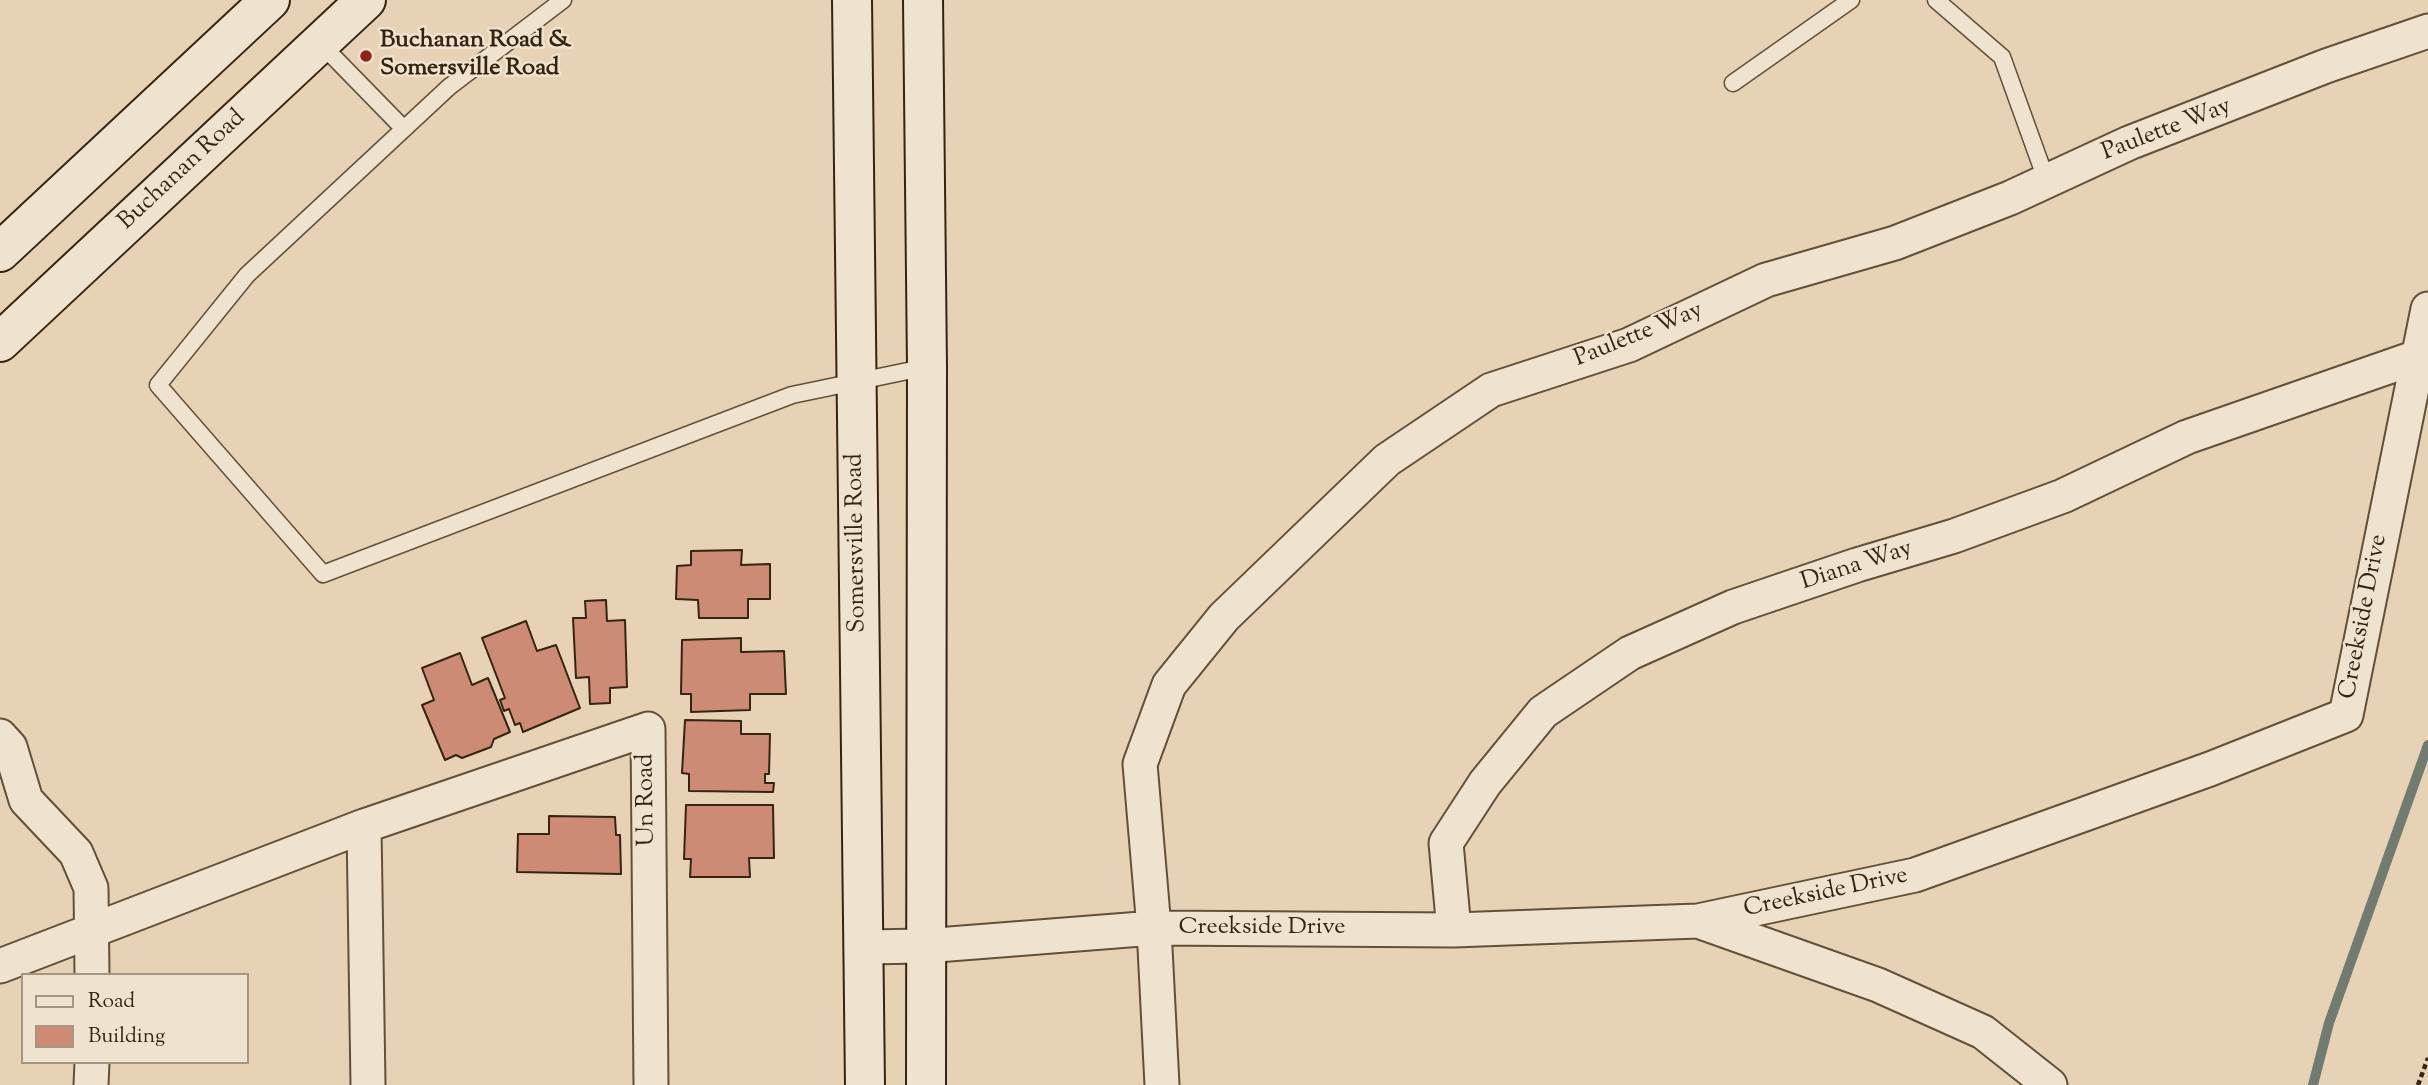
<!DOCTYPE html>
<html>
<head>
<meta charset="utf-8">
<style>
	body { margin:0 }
	#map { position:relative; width:2428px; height:1085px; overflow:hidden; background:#e7d2b5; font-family:"Sorts Mill Goudy",serif }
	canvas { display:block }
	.legend { position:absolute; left:21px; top:973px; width:228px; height:91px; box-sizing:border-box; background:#efe2cf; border:2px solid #a59683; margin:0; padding:9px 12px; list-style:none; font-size:21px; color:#352410 }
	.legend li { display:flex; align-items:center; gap:14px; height:35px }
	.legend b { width:35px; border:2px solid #a59683 }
</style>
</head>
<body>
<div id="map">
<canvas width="2428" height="1085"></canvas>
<ul class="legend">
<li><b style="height:9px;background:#efe2cf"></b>Road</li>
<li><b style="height:19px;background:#cd8b76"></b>Building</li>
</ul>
</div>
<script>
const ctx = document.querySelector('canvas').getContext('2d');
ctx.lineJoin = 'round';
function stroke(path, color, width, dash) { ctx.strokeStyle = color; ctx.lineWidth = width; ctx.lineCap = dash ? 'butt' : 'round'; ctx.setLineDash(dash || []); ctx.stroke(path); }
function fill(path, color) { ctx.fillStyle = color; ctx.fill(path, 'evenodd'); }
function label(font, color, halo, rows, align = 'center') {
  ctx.font = font + ' "Sorts Mill Goudy",serif'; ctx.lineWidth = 5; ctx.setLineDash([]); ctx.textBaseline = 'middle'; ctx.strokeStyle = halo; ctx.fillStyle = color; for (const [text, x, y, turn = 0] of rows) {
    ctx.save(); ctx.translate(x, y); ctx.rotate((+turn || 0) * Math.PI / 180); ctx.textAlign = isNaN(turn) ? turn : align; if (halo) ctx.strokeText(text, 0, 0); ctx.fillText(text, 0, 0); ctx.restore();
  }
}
stroke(new Path2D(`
	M2313,1085L2329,1023L2428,745`), '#707c71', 10);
const building = new Path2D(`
	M742,550L741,565L770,564V599H748V618H699L698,600L676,599L677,566L691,565V551Z
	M606,600L607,621L625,620L627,687L610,688V703L590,704L589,677L576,678L573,618H586L585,601Z
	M526,621L537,651L556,645L580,708L523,732L520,723L515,725L509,709L504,711L500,700L505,698L482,638Z
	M741,638V652L784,651L786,694H750V710L691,712V694H681L682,640Z
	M460,653L472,685L488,678L510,732L494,739L491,747L462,758L456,755L445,760L422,705L434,700L422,668Z
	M685,720L741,721V734H770L769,774H765V783H774L773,792L689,791V774L682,773Z
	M686,805H773L774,858H749L750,877H690L691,859H684Z
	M549,816L615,817L616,835H620L621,874L517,872L518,834H549Z`);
fill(building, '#cd8b76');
stroke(building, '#352410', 2);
const service = new Path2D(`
	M563,0L449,87L247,275L158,385L323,574L792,395L927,367
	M1936,0L2002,57L2047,182
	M320,43L404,129
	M1733,83L1851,0`);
const minor = new Path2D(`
	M0,736L10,747L26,800L76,853L91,888L92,975
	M364,826L368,1085
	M1698,921L1878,985L1983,1032L2050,1085
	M1454,930L1446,843L1485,783L1543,712L1630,653L1733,607L1857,565L1954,536L2063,496L2187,437L2417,357
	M864,947L924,946L1154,928L1454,930L1698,921L1915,875L2210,769L2346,715L2428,309
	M0,966L364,826L648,729L651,1085
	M91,1085L92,1062
	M1162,1085L1154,928L1140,764L1169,685L1224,617L1387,460L1491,390L1629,345L1766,280L1895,243L2010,198L2129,143L2326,66L2428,31`);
const secondary = new Path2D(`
	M852,0L865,1085
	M923,0L927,367L926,1085
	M0,252L270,0
	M0,342L366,0`);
stroke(service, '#625039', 19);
stroke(minor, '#625039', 37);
stroke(secondary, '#352410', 42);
stroke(new Path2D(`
	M2418,1085L2428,1058`), '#352410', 4.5, [5, 3.5]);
stroke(service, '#efe2cf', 16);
stroke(minor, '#efe2cf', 33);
stroke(secondary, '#efe2cf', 38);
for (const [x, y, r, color] of [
	[366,56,7,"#8f2418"]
]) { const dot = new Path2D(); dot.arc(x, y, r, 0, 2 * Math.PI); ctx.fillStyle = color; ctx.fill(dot); stroke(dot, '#efe2cf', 2.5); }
label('bold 24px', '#352410', '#efe2cf', [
	["Buchanan Road &",380,42],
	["Somersville Road",380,70]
], 'left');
label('24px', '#352410', '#efe2cf', [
	["Paulette Way",2167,131,-21],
	["Buchanan Road",183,171,-43],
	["Paulette Way",1639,336,-22],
	["Somersville Road",858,543,-91],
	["Diana Way",1857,567,-18],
	["Creekside Drive",2365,617,-79],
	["Un Road",648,800,-91],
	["Creekside Drive",1826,894,-12],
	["Creekside Drive",1262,929]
]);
</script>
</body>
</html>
